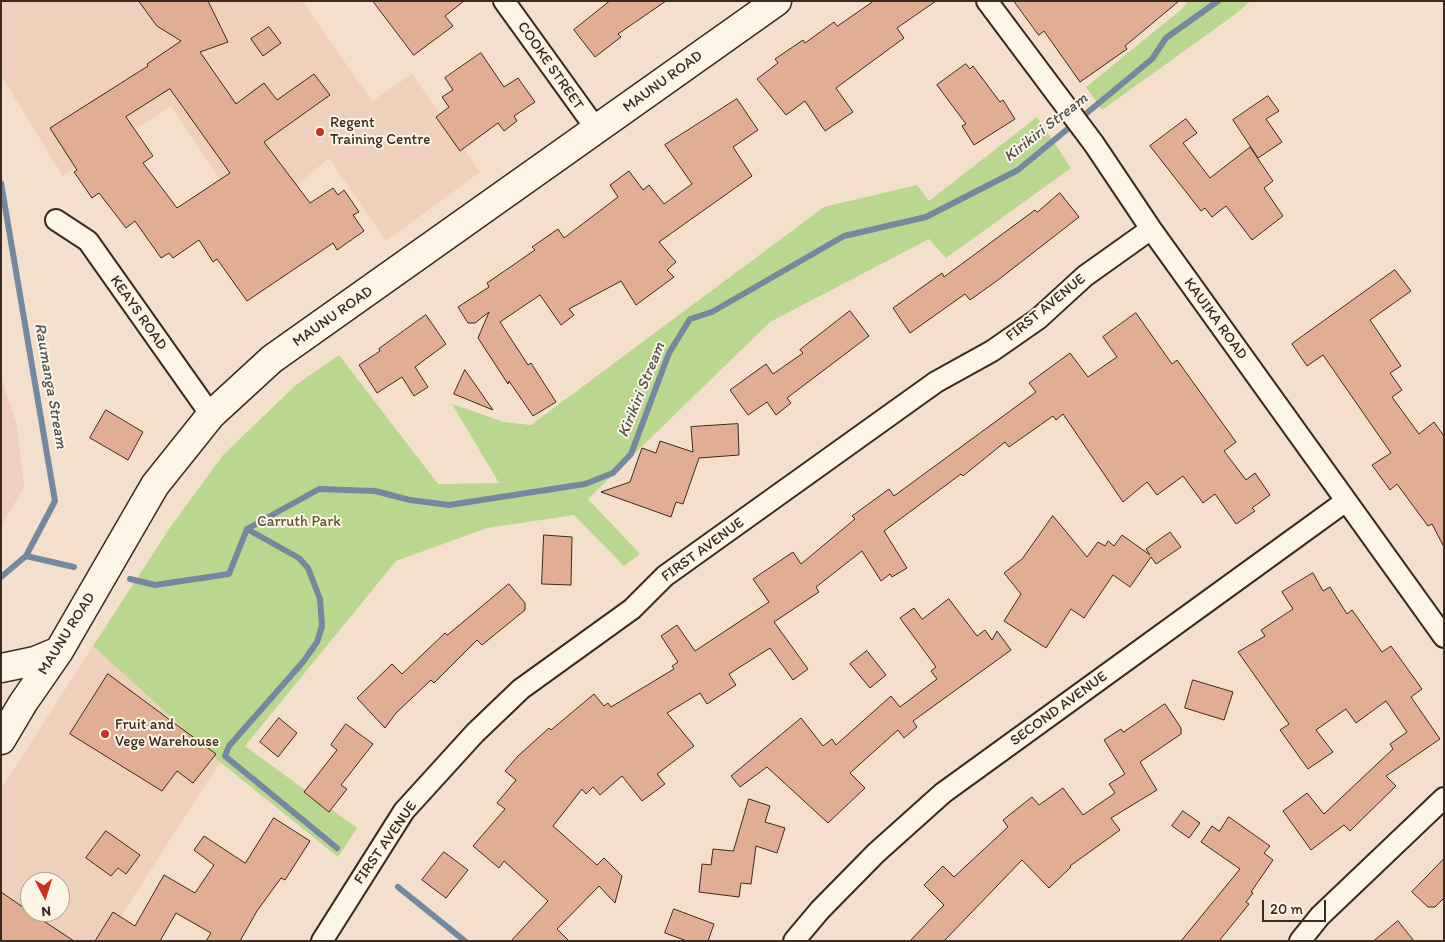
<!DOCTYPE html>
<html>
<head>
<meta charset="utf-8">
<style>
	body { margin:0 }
	#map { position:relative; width:1445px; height:942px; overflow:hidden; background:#f4dfcd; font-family:Itim,sans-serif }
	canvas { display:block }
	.frame { position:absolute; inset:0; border:2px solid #3b2a1e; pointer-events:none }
	.north { position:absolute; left:20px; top:872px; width:50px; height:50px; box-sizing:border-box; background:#fcf5e5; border:1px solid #afa495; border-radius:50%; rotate:175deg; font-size:14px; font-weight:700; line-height:20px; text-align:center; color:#3b2a1e }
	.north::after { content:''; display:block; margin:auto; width:18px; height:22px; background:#c8321e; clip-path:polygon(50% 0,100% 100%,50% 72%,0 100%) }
	.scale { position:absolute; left:1262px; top:900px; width:64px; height:22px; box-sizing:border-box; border:2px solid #3b2a1e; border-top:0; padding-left:6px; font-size:15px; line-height:18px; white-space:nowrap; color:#3b2a1e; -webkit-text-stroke:4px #fcf5e5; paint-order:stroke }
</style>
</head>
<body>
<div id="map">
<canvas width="1445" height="942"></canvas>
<div class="frame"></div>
<div class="north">N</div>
<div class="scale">20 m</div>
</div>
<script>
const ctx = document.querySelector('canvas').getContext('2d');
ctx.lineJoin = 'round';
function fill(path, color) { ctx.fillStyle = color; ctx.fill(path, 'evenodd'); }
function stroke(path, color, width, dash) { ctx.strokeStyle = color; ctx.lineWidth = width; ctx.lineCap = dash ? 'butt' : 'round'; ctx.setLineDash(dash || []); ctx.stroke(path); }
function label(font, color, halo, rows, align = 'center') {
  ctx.font = font + ' Itim,sans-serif'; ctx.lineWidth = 4; ctx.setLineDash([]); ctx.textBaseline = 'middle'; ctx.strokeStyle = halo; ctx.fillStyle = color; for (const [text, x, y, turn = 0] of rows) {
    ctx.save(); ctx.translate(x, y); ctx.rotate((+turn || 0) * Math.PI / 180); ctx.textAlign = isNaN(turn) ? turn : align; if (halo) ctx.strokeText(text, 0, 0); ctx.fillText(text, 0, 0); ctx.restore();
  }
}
fill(new Path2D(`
	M1,1H302L372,101L412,74L480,172L386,241L329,158L250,225L171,106L63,176L2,77Z
	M1,376L17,426L24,487L1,526Z
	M93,646L220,762L105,941H1V789ZM30,882H60V912H30Z`), '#eed0bc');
fill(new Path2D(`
	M1188,1H1250L1237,13L1102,110L1086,87L1183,8Z
	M1037,117L1071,168L946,258L929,239L770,322L588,499L640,554L624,566L574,515L487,528L396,561L245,746L357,828L338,857L220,762L93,646L171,526L224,454L296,385L339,355L438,484L499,483L452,404L504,422L531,425L824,207L917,185L929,201Z`), '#bad78f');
stroke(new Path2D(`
	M1,183L55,501L26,556L1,577
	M247,529L299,558L308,568L320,599L322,626L317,642L303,662L229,746L225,756L337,848
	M26,556L74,567
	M130,579L155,585L229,574L247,529L319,489L375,491L410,500L449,505L585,484L613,473L631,454L669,353L690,319L712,312L844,236L926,217L1018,170L1152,59L1166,38L1218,1
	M398,887L465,941`), '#74899f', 6);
const building = new Path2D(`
	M139,1H208L228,42L200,52L236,104L264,83L277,100L314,74L330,95L264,142L310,203L333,188L338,195L344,190L359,212L353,215L364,231L337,250L333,243L247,301L217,259L213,262L199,240L173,258L169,253L161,258L135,221L126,228L99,193L92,198L74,172L77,170L50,128L148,66L147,64L181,41L157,26ZM170,89L230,173L177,208L143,163L153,156L126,117Z
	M373,1H464L445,16L453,26L414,55Z
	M610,1H666L618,34L621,37L595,57L574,30Z
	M874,1H936L897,28L904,38L836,88L853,112L825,131L805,101L786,115L757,79L778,63L775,59L803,40L805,43L834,22L837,26Z
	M1014,1H1179L1125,46L1127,49L1080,82L1044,31L1039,35Z
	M269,27L281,43L263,56L251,39Z
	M481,53L504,87L518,78L535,102L514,116L517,121L504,131L498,123L460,151L436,117L449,107L442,97L453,90L445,78Z
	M966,64L970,69L973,66L1000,102L1003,100L1015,119L974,145L962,126L966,124L937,85Z
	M1268,96L1279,111L1266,119L1282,142L1258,158L1233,120Z
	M737,99L758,130L733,147L752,176L659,242L676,262L667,270L674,277L636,305L621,281L569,309L574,315L561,325L540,295L500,322L528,365L531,363L556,402L533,416L509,381L508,384L478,338L489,312L475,323H468L458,307L489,287L487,283L535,250L532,247L558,229L564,238L618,197L610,185L629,171L643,190L649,185L664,204L692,184L665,145Z
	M1186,119L1197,133L1183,143L1210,178L1250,147L1273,181L1264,188L1283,216L1252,240L1226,206L1212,217L1205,208L1201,211L1150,146Z
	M1060,193L1079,217L998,280L970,300L965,294L910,333L893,308L942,273L944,277L1035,210L1037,212Z
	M1395,270L1411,291L1370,320L1401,366L1390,373L1402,390L1392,397L1419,434L1434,422L1444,436V547L1432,524L1428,526L1397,484L1390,490L1372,465L1391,453L1323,355L1307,366L1292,344Z
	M850,311L869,336L787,398L791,403L776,415L767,402L748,415L730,390L766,364L773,374L803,353L800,350Z
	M1136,313L1172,364L1177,360L1236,442L1224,451L1246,480L1255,473L1270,495L1252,508L1255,511L1236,524L1215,494L1203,503L1183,476L1157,495L1147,482L1123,502L1063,414L1056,420L1053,416L1009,447L1005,442L963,476L961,474L884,531L907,568L892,577L890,574L881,581L862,551L816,587L819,592L774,622L808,669L793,680L770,648L729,674L736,685L707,704L700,693L667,713L694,746L657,774L665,784L642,801L622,776L600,795L593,787L586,794L582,789L553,826L597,865L604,858L622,876L615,903L599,886L557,929L569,941H511L548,901L504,861L499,868L473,846L505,809L497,803L516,780L505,771L518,756L549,728L551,730L594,694L604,706L608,703L611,707L674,669L672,666L678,662L661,636L677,625L695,651L769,602L753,579L793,552L801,564L855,519L852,516L889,489L894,496L1036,392L1029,383L1070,353L1088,377L1117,357L1103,337Z
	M426,315L446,344L415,367L428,387L414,396L402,377L377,393L359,365L380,351L379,349Z
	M465,370L493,410L454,394Z
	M106,410L143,432L128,460L90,438Z
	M738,424L739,455L699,458L683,504L676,502L671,517L601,492L630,482L642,448L656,453L660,441L693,452L691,427Z
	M1053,516L1087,557L1098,542L1105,546L1108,541L1114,546L1122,535L1150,555L1146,549L1170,532L1181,547L1156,564L1151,557L1130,587L1113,575L1084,618L1071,609L1046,648L1004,621L1021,594L1004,573L1022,559Z
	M544,535L572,537L571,585L542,584Z
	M1313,573L1323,591L1330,587L1347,614L1352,610L1382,652L1391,646L1422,689L1411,697L1440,739L1386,776L1396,786L1350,831L1344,825L1311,850L1283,811L1307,793L1324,814L1393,749L1390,744L1407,732L1386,701L1356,723L1346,709L1316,730L1333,752L1308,769L1280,730L1289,724L1238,652L1265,636L1261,630L1293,609L1282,592Z
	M509,584L525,603V610L482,645L477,640L434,683L431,680L396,713L385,728L357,698L392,664L402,674L445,633L447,635Z
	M949,599L977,636L985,630L992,640L997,631L1011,650L913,721L917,727L904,738L898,730L850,773L865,788L828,823L767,767L740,787L731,776L801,718L823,746L832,739L836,745L891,696L900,707L937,679L931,671L936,667L900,618L914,608L922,619Z
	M867,651L886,675L870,688L850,664Z
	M108,674L216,754L193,783L177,771L162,791L70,734Z
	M1193,680L1233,692L1224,720L1185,708Z
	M1165,704L1181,728V734L1140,762L1157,790L1111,818L1120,830L1070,866L1071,867L1049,888L1022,860L944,941H910L944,905L924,885L943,866L954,877L1008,827L1003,820L1032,797L1039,805L1063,788L1083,815L1115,793L1109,784L1125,774L1104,740L1121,729L1123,732Z
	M279,718L297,733L278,757L260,742Z
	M346,724L373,744L341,785L347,789L329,812L304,792L337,750L331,745Z
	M749,799L770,806L765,822L785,828L777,853L756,846L751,884L741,883L739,897L699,892L702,864L711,865L713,849L733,851Z
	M1183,811L1200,823L1189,838L1172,826Z
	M1229,817L1270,846L1264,853L1273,860L1251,892L1253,893L1246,902L1249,904L1219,941H1181L1240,869L1201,842L1212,826L1219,831Z
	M274,818L310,841L285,880L281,878L257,911L240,941H206L211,933L176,913L160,941H95L113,912L135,926L164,875L195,893L214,865L194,850L204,836L245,863Z
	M106,831L140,855L126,874L118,868L111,876L86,858Z
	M444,852L468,870L446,898L422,880Z
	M1444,859V898L1435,907H1428L1412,892Z
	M1,892L30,912L74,941H1Z
	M674,909L714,924L708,941H687L665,933Z
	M1398,921L1414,941H1374Z`);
fill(building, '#e1ad94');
stroke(building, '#3b2a1e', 1);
const street = new Path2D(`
	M504,1L597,130
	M987,1L1094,144L1151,229L1444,637
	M56,220L88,241L211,415
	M322,941L404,811L475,733L521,689L632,609L665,576L936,382L992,351L1038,319L1085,276L1151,229
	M794,941L820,910L876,853L943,793L1346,501
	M1300,941L1320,916L1444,798`);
const secondary = new Path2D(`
	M1,668L35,661L59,651
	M1,740L23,703L59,651L155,485L211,415L272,359L777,1`);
stroke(street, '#3b2a1e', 24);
stroke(secondary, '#3b2a1e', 31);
stroke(street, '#fcf5e5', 20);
stroke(secondary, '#fcf5e5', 28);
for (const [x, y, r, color] of [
	[320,132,5,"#c8321e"],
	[105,734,5,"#c8321e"]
]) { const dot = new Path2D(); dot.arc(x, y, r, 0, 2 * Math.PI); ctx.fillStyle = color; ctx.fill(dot); stroke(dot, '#fcf5e5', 2); }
label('15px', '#3b2a1e', '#fcf5e5', [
	["COOKE STREET",550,66,55],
	["MAUNU ROAD",663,82,-36],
	["FIRST AVENUE",1046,308,-39],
	["KEAYS ROAD",138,313,55],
	["MAUNU ROAD",333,317,-35],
	["KAUIKA ROAD",1215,319,54],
	["FIRST AVENUE",703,550,-36],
	["MAUNU ROAD",67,634,-58],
	["SECOND AVENUE",1059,709,-36],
	["FIRST AVENUE",386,843,-55]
]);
label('15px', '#3b2a1e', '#fcf5e5', [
	["Regent",330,123],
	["Training Centre",330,140],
	["Fruit and",115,725],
	["Vege Warehouse",115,742]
], 'left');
label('15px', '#5b553a', '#fcf5e5', [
	["Carruth Park",299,522]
]);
label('italic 16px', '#535254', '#fcf5e5', [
	["Kirikiri Stream",1046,128,-38],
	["Raumanga Stream",50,386,80],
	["Kirikiri Stream",642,390,-68]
]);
</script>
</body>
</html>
